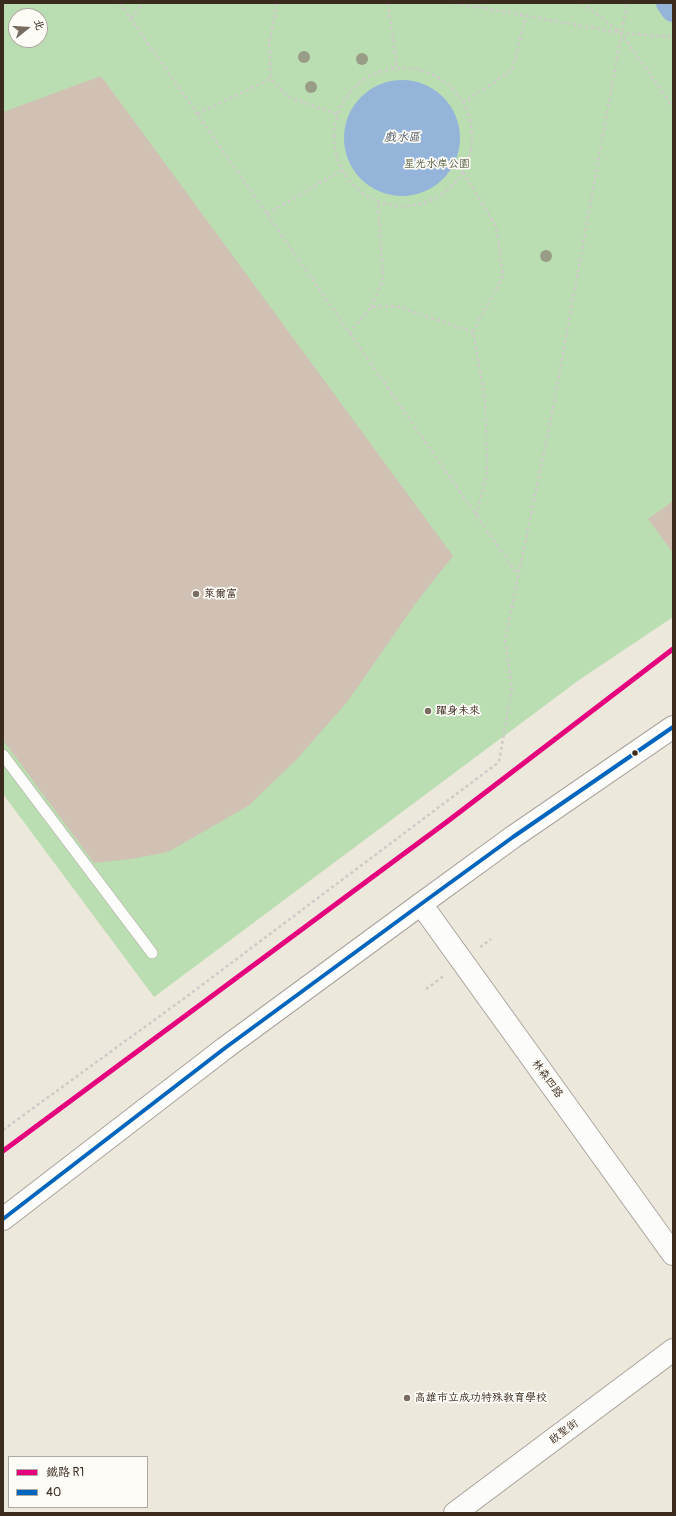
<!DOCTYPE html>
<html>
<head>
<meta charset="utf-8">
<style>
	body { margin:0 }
	#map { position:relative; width:676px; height:1516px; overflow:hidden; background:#ede8dc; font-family:Pangolin,"LXGW WenKai TC",sans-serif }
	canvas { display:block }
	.frame { position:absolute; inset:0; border:4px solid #3b2a1e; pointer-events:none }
	.legend { position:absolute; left:8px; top:1456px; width:140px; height:52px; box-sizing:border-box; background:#fdfcf7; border:1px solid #afa8a0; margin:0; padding:5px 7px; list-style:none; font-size:12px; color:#3b2a1e }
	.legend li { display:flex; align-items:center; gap:8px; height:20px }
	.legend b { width:20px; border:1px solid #afa8a0 }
	.north { position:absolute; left:8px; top:8px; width:40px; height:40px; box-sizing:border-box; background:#fdfcf7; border:1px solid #afa8a0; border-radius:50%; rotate:73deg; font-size:11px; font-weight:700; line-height:16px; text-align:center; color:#3b2a1e }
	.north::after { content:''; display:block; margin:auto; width:14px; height:18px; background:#796c60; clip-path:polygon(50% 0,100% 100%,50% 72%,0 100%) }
</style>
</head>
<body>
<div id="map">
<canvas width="676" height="1516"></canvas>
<div class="frame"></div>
<ul class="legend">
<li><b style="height:5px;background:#e5007d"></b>鐵路 R1</li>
<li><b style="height:5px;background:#0065bd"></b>40</li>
</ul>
<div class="north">北</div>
</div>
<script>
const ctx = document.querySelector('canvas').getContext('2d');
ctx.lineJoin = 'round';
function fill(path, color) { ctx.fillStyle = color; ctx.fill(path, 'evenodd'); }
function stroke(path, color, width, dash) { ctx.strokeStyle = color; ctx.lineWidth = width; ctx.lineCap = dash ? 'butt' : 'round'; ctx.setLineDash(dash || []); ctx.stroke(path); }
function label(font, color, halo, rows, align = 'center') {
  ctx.font = font + ' Pangolin,"LXGW WenKai TC",sans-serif'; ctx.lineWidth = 3.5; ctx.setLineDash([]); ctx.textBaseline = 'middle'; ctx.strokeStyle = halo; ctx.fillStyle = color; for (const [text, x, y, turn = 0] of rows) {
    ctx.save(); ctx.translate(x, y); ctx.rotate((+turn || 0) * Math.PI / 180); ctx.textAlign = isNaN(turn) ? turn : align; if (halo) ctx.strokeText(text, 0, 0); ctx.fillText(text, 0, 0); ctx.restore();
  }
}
fill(new Path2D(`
	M3,3H673V617L579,680L154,997L3,794ZM16,16H40V40H16Z`), '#badeb1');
fill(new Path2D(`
	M344 138a58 58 0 1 1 116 0a58 58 0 1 1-116 0Z`), '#94b5d9');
stroke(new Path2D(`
	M668,3L673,10`), '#94b5d9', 24);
fill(new Path2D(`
	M101,76L453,556L418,600L348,701L296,760L248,806L168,852L131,859L94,863L3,740V112Z
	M673,501V553L648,519Z`), '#d0c1b4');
const service = new Path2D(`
	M3,755L152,953`);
const minor = new Path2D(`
	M421,904L673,1254
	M455,1513L673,1350`);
const tertiary = new Path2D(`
	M3,1219L225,1048L421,904L513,837L673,727`);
stroke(service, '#a9a49c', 12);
stroke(minor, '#a9a49c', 24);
stroke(tertiary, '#a9a49c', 24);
stroke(new Path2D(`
	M120,3L518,575
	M277,3L269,44L271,79L288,97L338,114
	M388,3L397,68
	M455,3L621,33L673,37
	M582,3L621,33L673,107
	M131,18L143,3
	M334 137a69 69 0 1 1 138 0a69 69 0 1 1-138 0Z
	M463,103L512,70L526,16
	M197,114L271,79
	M463,172L496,226L503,276L473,332L485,399L487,473L476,515
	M267,214L342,170
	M371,307L383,280L378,202
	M349,333L371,307L396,306L473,332
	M480,947L491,939
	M426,989L445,975
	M3,1130L186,997L499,762L512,687L505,640L554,403L627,3`), '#cdcac7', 2.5, [3, 3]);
stroke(service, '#fcfcfa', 11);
stroke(minor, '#fcfcfa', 22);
stroke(tertiary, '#fcfcfa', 22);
stroke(new Path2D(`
	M3,1219L225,1048L421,904L513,837L673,727`), '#0065bd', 4);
stroke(new Path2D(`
	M3,1151L448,821L673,649`), '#e5007d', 5);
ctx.fillStyle = '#999c86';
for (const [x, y] of [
	[304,57],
	[362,59],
	[311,87],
	[546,256]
]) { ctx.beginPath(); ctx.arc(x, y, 6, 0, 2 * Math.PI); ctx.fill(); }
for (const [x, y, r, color] of [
	[196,594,4,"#796c60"],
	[428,711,4,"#796c60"],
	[635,753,3.5,"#3b2a1e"],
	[407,1398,4,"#796c60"]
]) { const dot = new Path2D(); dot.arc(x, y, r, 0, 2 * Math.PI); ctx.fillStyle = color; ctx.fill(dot); stroke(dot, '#fdfcf7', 1.5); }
label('11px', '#555d40', '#fdfcf7', [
	["星光水岸公園",437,164]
]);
label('11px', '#3b2a1e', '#fdfcf7', [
	["萊爾富",204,594],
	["躍身未來",436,711],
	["高雄市立成功特殊教育學校",415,1398]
], 'left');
label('11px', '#3b2a1e', '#fdfcf7', [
	["林森四路",547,1079,54],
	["啟聖街",564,1432,-37]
]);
label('italic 12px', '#4f5968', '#fdfcf7', [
	["戲水區",402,138]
]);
</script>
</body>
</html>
